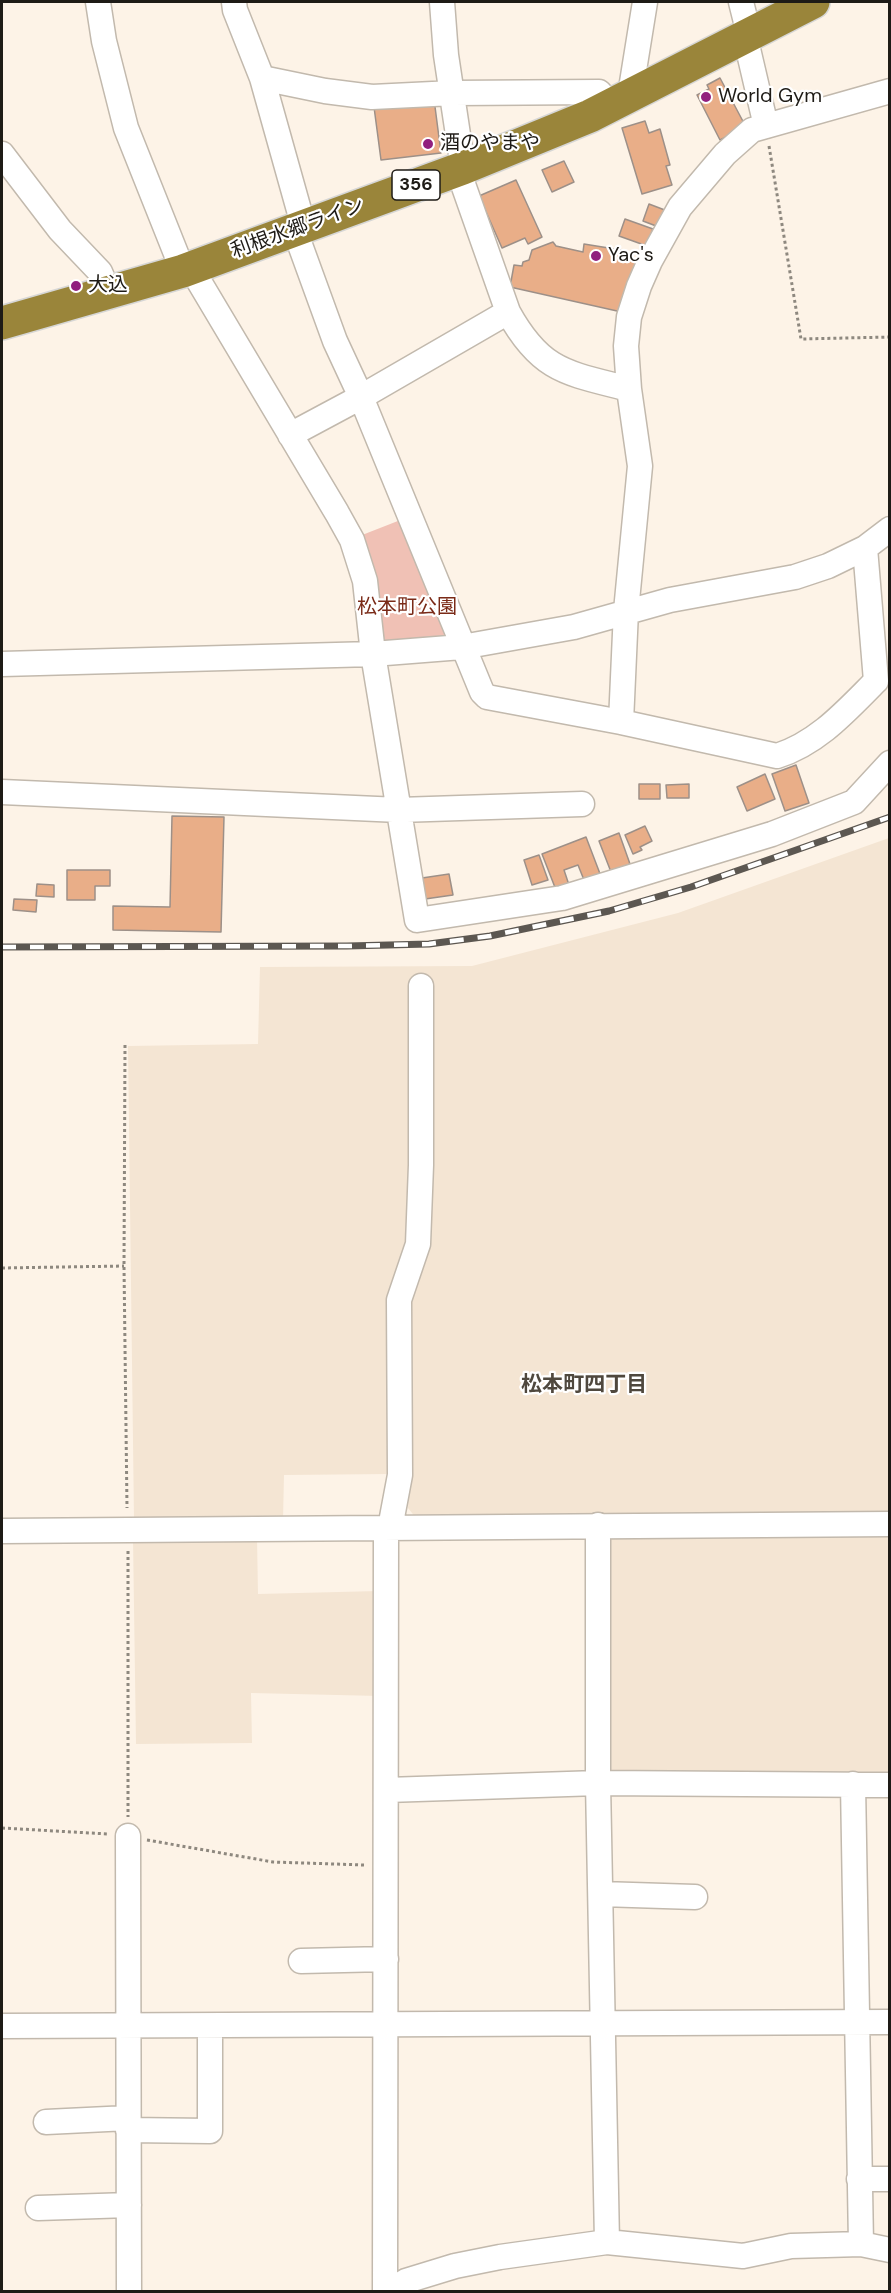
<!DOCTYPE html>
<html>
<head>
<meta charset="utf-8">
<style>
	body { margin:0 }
	#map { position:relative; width:891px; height:2293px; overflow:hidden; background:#fdf3e7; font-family:"DM Sans",sans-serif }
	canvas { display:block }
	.frame { position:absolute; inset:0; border:3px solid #1e1b16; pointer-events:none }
</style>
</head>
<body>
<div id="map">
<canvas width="891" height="2293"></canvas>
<div class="frame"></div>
</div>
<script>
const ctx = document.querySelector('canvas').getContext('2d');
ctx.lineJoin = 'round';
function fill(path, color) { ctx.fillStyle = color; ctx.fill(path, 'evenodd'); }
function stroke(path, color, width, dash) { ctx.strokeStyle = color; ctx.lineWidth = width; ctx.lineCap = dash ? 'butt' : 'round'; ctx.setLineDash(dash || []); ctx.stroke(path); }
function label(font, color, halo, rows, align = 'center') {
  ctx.font = font + ' "DM Sans","Noto Sans JP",sans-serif'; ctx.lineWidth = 4.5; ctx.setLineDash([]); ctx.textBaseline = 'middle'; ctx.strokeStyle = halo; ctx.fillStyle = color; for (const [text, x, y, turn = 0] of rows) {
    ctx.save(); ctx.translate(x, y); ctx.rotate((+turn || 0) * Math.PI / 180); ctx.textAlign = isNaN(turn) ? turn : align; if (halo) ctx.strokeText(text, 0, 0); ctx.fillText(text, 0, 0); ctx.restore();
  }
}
fill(new Path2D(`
	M889,838V1514L416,1518L408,1508L409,1481L390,1474L284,1475L283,1520H134L128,1046L258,1044L260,967L472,966L678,913Z
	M889,1532V1778L605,1776L604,1533Z
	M133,1538H257L258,1594L379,1591L380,1696L251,1693L252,1743L136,1744Z`), '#f4e5d3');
fill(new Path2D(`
	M403,519L444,615V637L381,642L357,537Z`), '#f0c1b5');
const building = new Path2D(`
	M720,78L746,127L720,140L697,95L709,89L707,85Z
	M434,99L441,153L381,160L374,107Z
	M645,121L649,133L660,129L670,165L666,166L672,185L642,194L622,128Z
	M564,161L574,182L552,192L542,170Z
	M516,180L542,237L528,244L525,238L502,248L479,196Z
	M649,204L670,212L664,229L643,221Z
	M625,219L653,229L647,246L619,236Z
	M553,242L556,246L583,252L584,244L621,250L619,258L637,262L626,313L510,287L514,265L522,266L523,262L529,260L532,250Z
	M796,765L809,803L785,811L772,774Z
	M765,774L775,799L747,811L737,787Z
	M639,784H660V799H639Z
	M689,784V798H667L666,785Z
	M172,816L224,817L221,932L113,930V906L170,907Z
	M645,826L652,841L640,847L642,850L633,854L625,835Z
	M619,833L630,864L611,872L599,841Z
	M586,837L602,879L586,885L578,865L564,870L569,885L556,890L542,854Z
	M539,855L548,880L532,885L524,860Z
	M67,870H110V886H95V900H67Z
	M449,874L453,895L425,899L422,878Z
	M37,884L54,885V897L36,896Z
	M14,899L37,900L36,912L13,910Z`);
fill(building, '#e9ae88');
stroke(building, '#9d9088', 1.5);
const minor = new Path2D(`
	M98,2L104,41L126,128L183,271
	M234,2L235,10L262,78L304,228
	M442,2L446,55L463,168
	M741,2L749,34
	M745,36L766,126
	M262,78L325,91L372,97L453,93L599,92L611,105
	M630,95L645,2
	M2,154L60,230L100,272L109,293
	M458,170L508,312C541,372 567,373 629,389
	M295,231L335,341L361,397L482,692L487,697L621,722L777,756C818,743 846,711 876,681L865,548
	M191,268L337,513L352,540L365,581L373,654L417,920L562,898L772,834L854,802L890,763
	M290,435L361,397L508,312
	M2,664L373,654L462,647L574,627L670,600L795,577L828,566L865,548L890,529
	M621,722L626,611L640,466L629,389L626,346L629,317L639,286L650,261L680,207L725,154L752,130L890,91
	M2,792L399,810L582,804
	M598,1525V1783L607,2242
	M390,1528L400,1475L399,1300L418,1244L421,1165V986
	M2,1531L890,1524
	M853,1784L861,2244
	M387,1790L598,1783L890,1785
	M128,1836L129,2292
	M601,1894L695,1897
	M301,1961L386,1959
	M2,2026L890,2022
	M46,2122L128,2118
	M128,2130L210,2131V2026
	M859,2179H890
	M38,2208L129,2205
	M385,2292L386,1528
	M388,2292L406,2281L455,2266L500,2257L607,2242L743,2256L791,2246L861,2244L890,2250`);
const highway = new Path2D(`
	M2,323L183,271L463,168L590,116L813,2`);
stroke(minor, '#c2b9ad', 27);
stroke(highway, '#d6d6d5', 36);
stroke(new Path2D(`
	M769,146L801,339L890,337
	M125,1045L124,1266L127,1508
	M2,1268L124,1266
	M128,1551V1817
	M2,1828L108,1834
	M147,1840L273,1862L364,1865`), '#8e887f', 3, [3, 3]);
stroke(minor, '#fff', 24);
stroke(highway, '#9a853a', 33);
const rail = new Path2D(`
	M2,947L347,946L429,944L490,936L609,911L691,887L890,817`);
stroke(rail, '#5c5751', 7);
stroke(rail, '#fff', 4.5, [14]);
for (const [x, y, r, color] of [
	[706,97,6,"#911f7e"],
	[428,144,6,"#911f7e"],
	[596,256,6,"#911f7e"],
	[76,286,6,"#911f7e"]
]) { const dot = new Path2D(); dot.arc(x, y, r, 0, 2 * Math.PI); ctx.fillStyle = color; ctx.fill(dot); stroke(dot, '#fff', 2); }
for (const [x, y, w] of [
	[416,185,48]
]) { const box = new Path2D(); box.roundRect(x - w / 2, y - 15, w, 30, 4.5); ctx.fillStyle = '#fff'; ctx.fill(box); stroke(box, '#1e1b16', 1.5); }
label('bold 18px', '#1e1b16', null, [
	["356",416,185]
]);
label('20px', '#1e1b16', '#fff', [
	["World Gym",718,97],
	["酒のやまや",440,144],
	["Yac's",608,256],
	["大込",88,286]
], 'left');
label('20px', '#1e1b16', '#fff', [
	["利根水郷ライン",298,229,-20]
]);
label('20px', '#7a2a17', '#fff', [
	["松本町公園",407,608]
]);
label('bold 21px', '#4f483e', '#fff', [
	["松本町四丁目",584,1385]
]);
</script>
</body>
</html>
